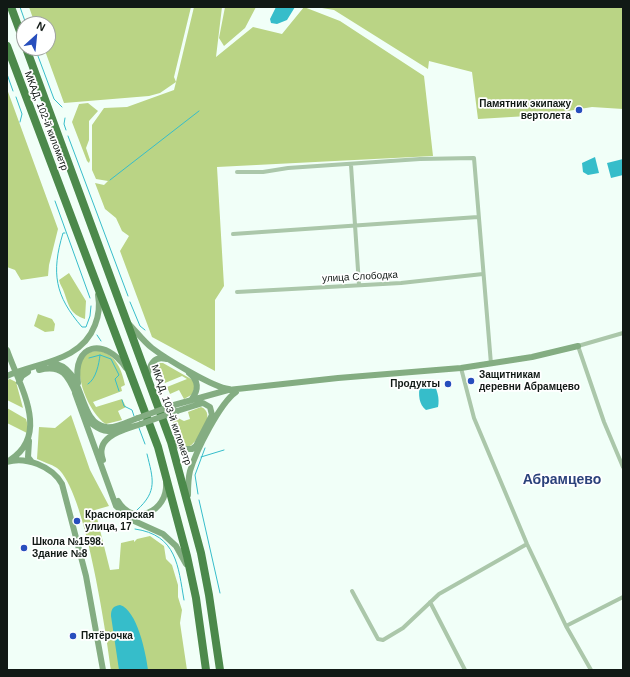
<!DOCTYPE html>
<html>
<head>
<meta charset="utf-8">
<style>
	body { margin:0 }
	#map { position:relative; width:630px; height:677px; overflow:hidden; background:#f1fff8; font-family:Arial,sans-serif }
	canvas { display:block }
	.frame { position:absolute; inset:0; border:8px solid #111915; pointer-events:none }
	.north { position:absolute; left:16px; top:16px; width:40px; height:40px; box-sizing:border-box; background:#fff; border:1px solid #a0a3a1; border-radius:50%; rotate:27deg; font-size:11px; font-weight:700; line-height:16px; text-align:center; color:#111915 }
	.north::after { content:''; display:block; margin:auto; width:14px; height:18px; background:#274ebd; clip-path:polygon(50% 0,100% 100%,50% 72%,0 100%) }
</style>
</head>
<body>
<div id="map">
<canvas width="630" height="677"></canvas>
<div class="frame"></div>
<div class="north">N</div>
</div>
<script>
const ctx = document.querySelector('canvas').getContext('2d');
ctx.lineJoin = 'round';
function fill(path, color) { ctx.fillStyle = color; ctx.fill(path, 'evenodd'); }
function stroke(path, color, width, dash) { ctx.strokeStyle = color; ctx.lineWidth = width; ctx.lineCap = dash ? 'butt' : 'round'; ctx.setLineDash(dash || []); ctx.stroke(path); }
function label(font, color, halo, rows, align = 'center') {
  ctx.font = font + ' Arial,sans-serif'; ctx.lineWidth = 3.5; ctx.setLineDash([]); ctx.textBaseline = 'middle'; ctx.strokeStyle = halo; ctx.fillStyle = color; for (const [text, x, y, turn = 0] of rows) {
    ctx.save(); ctx.translate(x, y); ctx.rotate((+turn || 0) * Math.PI / 180); ctx.textAlign = isNaN(turn) ? turn : align; if (halo) ctx.strokeText(text, 0, 0); ctx.fillText(text, 0, 0); ctx.restore();
  }
}
fill(new Path2D(`
	M29,7H191L174,77L176,82L194,7H222L216,57L253,27L282,34L304,7L340,21L424,76L433,156L217,167L224,286L215,300V371L152,337L120,251L129,236L122,231L116,218L105,209L95,183L104,185L108,181L96,179L92,170V125L104,108L127,107L174,90L176,82L160,93L149,96L64,103L44,48H48V24H35Z
	M225,7H256L245,28L224,46L219,38Z
	M316,7H623V109L592,107L544,115L478,119L472,72L429,61L428,69L334,10Z
	M7,89L58,229L49,265L48,276L21,280L15,270L7,267Z
	M88,103L98,111L89,121V140L86,148L90,160L89,163L87,161L72,122L79,104Z
	M69,273L86,301L85,319C70,314 69,306 64,292C63,288 60,285 59,280Z
	M38,314L52,319L55,324L54,331L45,332L34,326Z
	M100,351C116,355 122,370 125,385L121,387L122,391L93,402L96,407L122,399L126,407L118,411L122,420L106,424C90,415 70,370 85,355C89,351 96,351 100,351Z
	M159,363H163L191,379L195,383L193,394L184,399L179,390L170,394L167,387L187,379L182,376L165,383L163,379L158,380L153,371L155,366Z
	M10,379L16,382L23,408L7,400V380Z
	M201,407C217,413 199,440 190,446H185L178,438L172,420L178,418L184,421L190,419L188,412Z
	M7,408L26,419L28,426L27,433L7,423Z
	M71,415L90,470L109,506L95,510L110,570L119,569L121,543L134,540V542L137,539L150,536L164,546L166,559L172,565L178,585V597L182,610L180,623L187,670H111C106,632 85,489 57,468C51,464 43,462 37,459L39,427L55,428Z`), '#bad485');
fill(new Path2D(`
	M276,7H295L287,20L277,24L271,23L270,19Z
	M595,157L599,173L588,175L583,172L582,163Z
	M623,159V175L611,178L607,163Z
	M427,381H432C437,388 440,399 438,407L426,410C419,405 418,394 420,386Z
	M120,605C137,610 146,653 148,670H119L111,616C111,609 113,606 120,605Z`), '#36bdca');
stroke(new Path2D(`
	M20,7L26,24
	M35,48L54,99L62,107
	M7,74L13,91
	M16,97L22,114L20,122
	M65,118L64,124L66,130
	M68,136L128,296
	M110,180L199,111
	M55,201L90,298
	M65,233H63C51,273 55,296 82,327H86L90,316L91,306
	M130,302L140,326L145,330
	M97,335L101,341
	M89,358L100,355L111,359L119,375L115,379L119,391
	M88,384C96,379 99,364 100,355
	M122,400L124,406L132,410L134,416
	M139,428L145,444
	M201,457L224,450
	M198,494L195,475L205,448
	M199,500L220,593
	M137,510C158,491 153,479 147,454
	M135,529C177,535 178,566 184,600`), '#36bdca', 1);
stroke(new Path2D(`
	M351,165L359,285
	M237,172H263L288,168L420,159L474,158L491,364
	M233,234L478,217
	M237,292L401,283L483,274
	M623,333L578,346L604,422L623,467
	M461,368L474,418L527,544L566,626L591,670
	M352,591L378,639L383,640L403,628L439,594L527,544
	M430,602L465,670
	M566,626L623,597`), '#abc7aa', 4);
stroke(new Path2D(`
	M128,323C136,331 143,341 152,348C165,358 214,388 229,389
	M7,350C19,385 51,434 10,460
	M50,363C87,365 76,423 106,427C116,429 129,421 138,418
	M39,370C63,364 68,376 77,396
	M189,373C199,381 199,390 191,400
	M7,376C38,362 81,362 95,325C99,315 100,306 98,295
	M147,376C150,366 153,355 166,359
	M19,382L22,376L28,372
	M78,383C72,343 105,337 126,368
	M75,393L116,506L132,520L163,534L176,546L186,564
	M174,405L228,390L338,378L461,368L532,357L578,346
	M86,417C94,428 103,433 117,431
	M171,438L182,449H192L196,446L212,415L210,407L203,403L177,411
	M29,441L28,457L32,462
	M103,460C94,436 124,430 141,424
	M7,462C25,456 52,466 62,484L86,576L103,670
	M188,495C188,487 188,479 190,471C196,451 220,403 236,392
	M118,501C133,527 168,512 166,483`), '#84ad82', 6);
stroke(new Path2D(`
	M11,7L24,42
	M7,46L158,447L187,556L196,598L206,670
	M26,48L171,442L201,553L209,595L220,670`), '#4c894b', 8);
stroke(new Path2D(`
	M138,418L174,405
	M141,424L177,411`), '#84ad82', 6);
for (const [x, y, r, color] of [
	[579,110,4,"#274ebd"],
	[471,381,4,"#274ebd"],
	[448,384,4,"#274ebd"],
	[77,521,4,"#274ebd"],
	[24,548,4,"#274ebd"],
	[73,636,4,"#274ebd"]
]) { const dot = new Path2D(); dot.arc(x, y, r, 0, 2 * Math.PI); ctx.fillStyle = color; ctx.fill(dot); stroke(dot, '#fff', 1.5); }
label('bold 10px', '#111915', '#fff', [
	["Памятник экипажу",571,104,"right"],
	["вертолета",571,116,"right"],
	["Защитникам",479,375],
	["деревни Абрамцево",479,387],
	["Продукты",440,384,"right"],
	["Красноярская",85,515],
	["улица, 17",85,527],
	["Школа №1598.",32,542],
	["Здание №8",32,554],
	["Пятёрочка",81,636]
], 'left');
label('10px', '#111915', '#fff', [
	["МКАД, 102-й километр",46,121,69],
	["улица Слободка",360,277,-3],
	["МКАД, 103-й километр",171,415,71]
]);
label('bold 14px', '#2b427b', '#fff', [
	["Абрамцево",562,480]
]);
</script>
</body>
</html>
